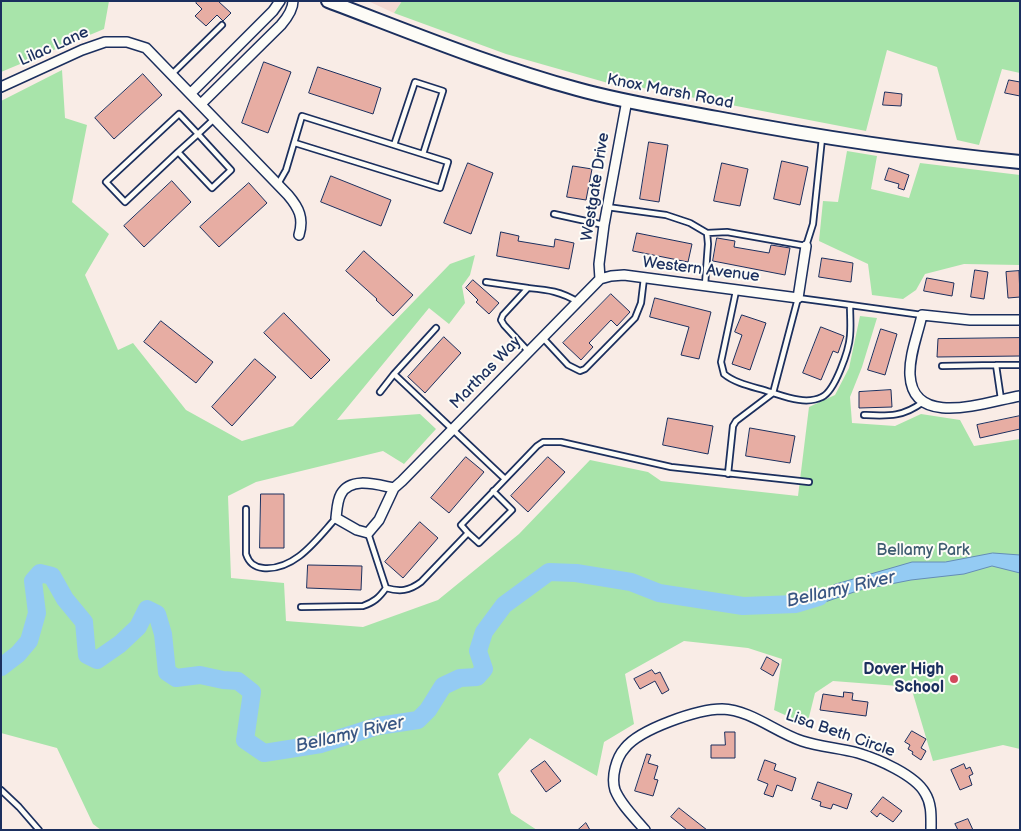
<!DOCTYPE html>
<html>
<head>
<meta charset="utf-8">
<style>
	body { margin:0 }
	#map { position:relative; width:1021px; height:831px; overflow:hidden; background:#f9ece6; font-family:"Balsamiq Sans",sans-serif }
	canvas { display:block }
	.frame { position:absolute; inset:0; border:2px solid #1b2f5e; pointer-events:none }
</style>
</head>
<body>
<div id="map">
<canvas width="1021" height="831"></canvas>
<div class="frame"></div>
</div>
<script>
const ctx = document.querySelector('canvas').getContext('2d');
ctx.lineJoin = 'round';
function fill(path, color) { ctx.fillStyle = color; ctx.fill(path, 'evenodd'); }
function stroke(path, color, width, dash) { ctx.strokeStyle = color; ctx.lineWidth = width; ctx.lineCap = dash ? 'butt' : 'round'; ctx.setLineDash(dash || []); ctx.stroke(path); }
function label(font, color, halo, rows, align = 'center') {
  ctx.font = font + ' "Balsamiq Sans",sans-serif'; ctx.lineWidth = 4; ctx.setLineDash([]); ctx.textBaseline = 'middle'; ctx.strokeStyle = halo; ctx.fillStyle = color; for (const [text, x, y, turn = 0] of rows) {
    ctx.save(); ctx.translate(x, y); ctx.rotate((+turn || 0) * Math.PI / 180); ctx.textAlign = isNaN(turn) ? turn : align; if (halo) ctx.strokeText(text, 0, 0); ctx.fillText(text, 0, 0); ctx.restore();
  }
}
fill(new Path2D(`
	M368,1H402L394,13Z`), '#f4d9d2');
fill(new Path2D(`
	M1,1H109L104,29L1,72Z
	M402,1H1020V73L1002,69L979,145L957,140L937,67L887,50L866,131L643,88L622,87L506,54L394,13Z
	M62,70L65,118L87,125L72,202L109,234L85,275L118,350L133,343L186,410L242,441L293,426L450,264L475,255L470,275L462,286L465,303L449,324L429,308L337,420L420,414L436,429L404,464L383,451L256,482L228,496L231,578L284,583L286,621L363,627L438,600L519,534L590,460L648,472L661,481L798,496L809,407L835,395L849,368L860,316L877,318L862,367L850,397L852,423L895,426L921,414L960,420L974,446L1020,439V749L1003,745L933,761L911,687L833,681L815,693L807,725L774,710L782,659L748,648L684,641L625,674L634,724L604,742L597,776L530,738L498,774L511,813L537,830H101L93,824L57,748L1,733V101Z
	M847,151L877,156L871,189L909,198L920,163L1020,175V265L964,264L925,274L916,290L903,299L872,295L868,264L819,241L823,201L838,202Z`), '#a8e4aa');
const water = new Path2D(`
	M993,553L1020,555V573L992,566L964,574L911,580L860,590L825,602L796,604L836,584L912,562H945Z`);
fill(water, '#94cbf3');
stroke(water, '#648db7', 1);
stroke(new Path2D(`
	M1,667L18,654L29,641L37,613L33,581L40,573L52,576L65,599L84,622L87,655L97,660L120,644L138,627L147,609L157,614L163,634L167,672L176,678L200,675L223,680L238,681L252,692L245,740L264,753L321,744L378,726L418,720L428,710L443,686L460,678L477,677L484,669L478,651L484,632L504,605L549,572L576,573L631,582L659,593L743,606L796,604L819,597`), '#94cbf3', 18);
const building = new Path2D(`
	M198,1H218L231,13L223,21L217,15L206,26L195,16L202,9L196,3Z
	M264,62L291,72L268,133L242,123Z
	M318,67L381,88L373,114L309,93Z
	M143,74L162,95L114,139L95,118Z
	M1009,80L1020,82V96L1005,93Z
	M885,92L902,94L901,106L883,105Z
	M649,142L668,145L659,202L640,199Z
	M782,161L808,167L800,205L774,199Z
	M468,163L493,173L471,234L444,223Z
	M722,163L748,169L740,206L714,201Z
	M573,166L592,169L586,200L567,197Z
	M889,168L909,175L904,190L898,188L899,184L885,180Z
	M331,176L391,200L381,226L321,202Z
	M172,181L191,202L144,247L124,226Z
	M249,183L267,203L219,247L200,227Z
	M501,232L519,236L518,241L554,247L555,239L574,243L569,269L497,256Z
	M637,233L692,244L688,262L633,251Z
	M717,238L735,241L734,247L769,253L771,245L790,248L785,275L713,261Z
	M364,251L413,295L393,316L376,300L377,299L346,271Z
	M822,258L853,263L851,282L819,277Z
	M975,270L988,272L984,299L971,297Z
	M1019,271L1020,297L1008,298L1006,272Z
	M927,278L954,283L952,296L924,291Z
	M473,280L499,303L489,314L476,302L478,300L466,288Z
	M611,294L630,312L617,326L611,320L589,343L593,347L581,360L563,343Z
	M655,298L711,312L699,359L681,355L689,327L650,317Z
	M284,313L330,360L311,379L264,333Z
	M742,315L766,323L750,370L732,364L742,335L735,332Z
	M161,321L213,362L196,383L144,342Z
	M821,327L844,336L838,353L833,351L821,380L803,373Z
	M881,329L897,334L885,375L868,370Z
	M444,337L461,353L425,393L408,377Z
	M1020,338V356L937,357L938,339Z
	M255,359L276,377L232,426L212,407Z
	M891,390L892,407L859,408V392Z
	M1020,416V429L980,438L977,425Z
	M668,418L713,426L708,454L663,445Z
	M750,428L795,436L790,463L746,456Z
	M466,457L484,472L449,513L431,498Z
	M548,457L565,472L528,512L511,496Z
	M261,494H284V548H260Z
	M420,522L438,538L403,578L385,562Z
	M308,565L362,566L361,590L307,588Z
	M767,657L779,664L773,676L761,669Z
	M652,670L655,674L660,672L669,690L662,694L655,681L640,689L634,679Z
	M844,692L853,693L852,700L868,702L866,716L820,710L823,694L843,697Z
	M912,731L926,739L921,748L926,751L921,760L912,754L913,752L908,749L910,745L905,742Z
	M725,732H735V758H711V745H725Z
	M647,754L651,755L648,763L658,766L654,779L658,780L653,796L635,791Z
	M765,760L776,764L774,770L796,778L792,791L777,785L773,797L764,794L768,784L758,780Z
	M545,761L561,781L546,792L531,771Z
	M964,764L966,769L970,767L973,774L969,776L972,785L960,790L951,770Z
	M818,782L852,794L847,809L833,804L831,809L820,806L821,802L812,799Z
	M883,797L902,811L893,822L880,813L877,817L871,812Z
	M679,808L707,830H687L671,817Z
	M968,819L973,830H958L955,824Z
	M586,823L590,830H578Z`);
fill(building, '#e7ada3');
stroke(building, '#1b2f5e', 1);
const service = new Path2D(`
	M172,74L222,25
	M394,145L415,82L443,91L423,154
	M178,152L198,134L179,114L106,182L125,202L178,152L212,188L231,170L198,134L214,119
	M278,184L286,170L302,116L448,162L440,188L295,143
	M607,207L666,215L690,223L707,233L727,232L806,246L813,224L822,138
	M554,214L604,225
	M486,282L528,288
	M705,285L708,244L707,233
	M850,305L922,315
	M436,328L394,374L505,479
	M543,338L568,365L580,371L585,369L635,318L641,303L644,278
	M528,351L504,325L501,320L503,315L528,288C548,290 560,291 578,302
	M942,366L996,365
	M380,392L394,374
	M1001,399L996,365H1020
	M864,415C889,416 903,417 923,402
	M728,474L733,426L736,421L773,393L798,298L850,305C850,315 851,326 850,336C849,350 835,391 822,397C806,405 786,397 770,392C755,387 736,384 724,374L721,362L736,291
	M246,509V554C249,563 254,567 263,568C295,571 317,539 336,518
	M368,533L386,588
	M468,533L461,525L537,446L543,442H561L671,467L809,482
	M301,607L363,606C374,602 379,598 386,588C400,592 409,591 421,582L468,533L479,543L512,510L493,491
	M1,790L19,807L39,830`);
const minor = new Path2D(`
	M1,87L82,50L105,42H127L146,48L288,195C299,208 304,218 299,235
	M191,93L273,11L280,1
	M201,104L281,25C287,18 293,10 293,1
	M600,279L599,264L604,225L627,100
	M1020,320H970L922,315C918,334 909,355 910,375C913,430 988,401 1020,396
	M394,488L379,520L368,533L357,530L336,518C337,510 337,501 341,494C351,476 378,485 394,488L402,481L600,279L611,276L624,275L798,298L806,246
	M645,830C635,818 621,805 615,790C611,777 616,758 625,748C640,729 698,709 722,709C751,710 775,732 802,741C820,747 840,748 858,753C878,759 915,775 925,793C932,804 931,817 931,830`);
const secondary = new Path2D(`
	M328,1C410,32 492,66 577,89C623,102 670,109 717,118C817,137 918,152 1020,162`);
stroke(service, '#1b2f5e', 8);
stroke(minor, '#1b2f5e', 12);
stroke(secondary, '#1b2f5e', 16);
stroke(service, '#fdfcf7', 4.5);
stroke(minor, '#fdfcf7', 9);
stroke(secondary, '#fdfcf7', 12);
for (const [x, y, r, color] of [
	[954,679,5,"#d1495b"]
]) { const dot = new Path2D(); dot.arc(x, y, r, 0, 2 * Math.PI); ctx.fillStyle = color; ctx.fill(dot); stroke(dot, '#fdfcf7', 2); }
label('16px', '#1b2f5e', '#fdfcf7', [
	["Lilac Lane",54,47,-24],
	["Knox Marsh Road",670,92,11],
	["Westgate Drive",596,187,-81],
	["Western Avenue",701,270,7],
	["Marthas Way",486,373,-46],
	["Lisa Beth Circle",840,734,19]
]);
label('16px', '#3e5c71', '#fdfcf7', [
	["Bellamy Park",923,551]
]);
label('bold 16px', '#1b2f5e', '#fdfcf7', [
	["Dover High",944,670],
	["School",944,688]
], 'right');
label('italic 18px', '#395683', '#fdfcf7', [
	["Bellamy River",841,590,-13],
	["Bellamy River",350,735,-13]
]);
</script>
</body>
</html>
